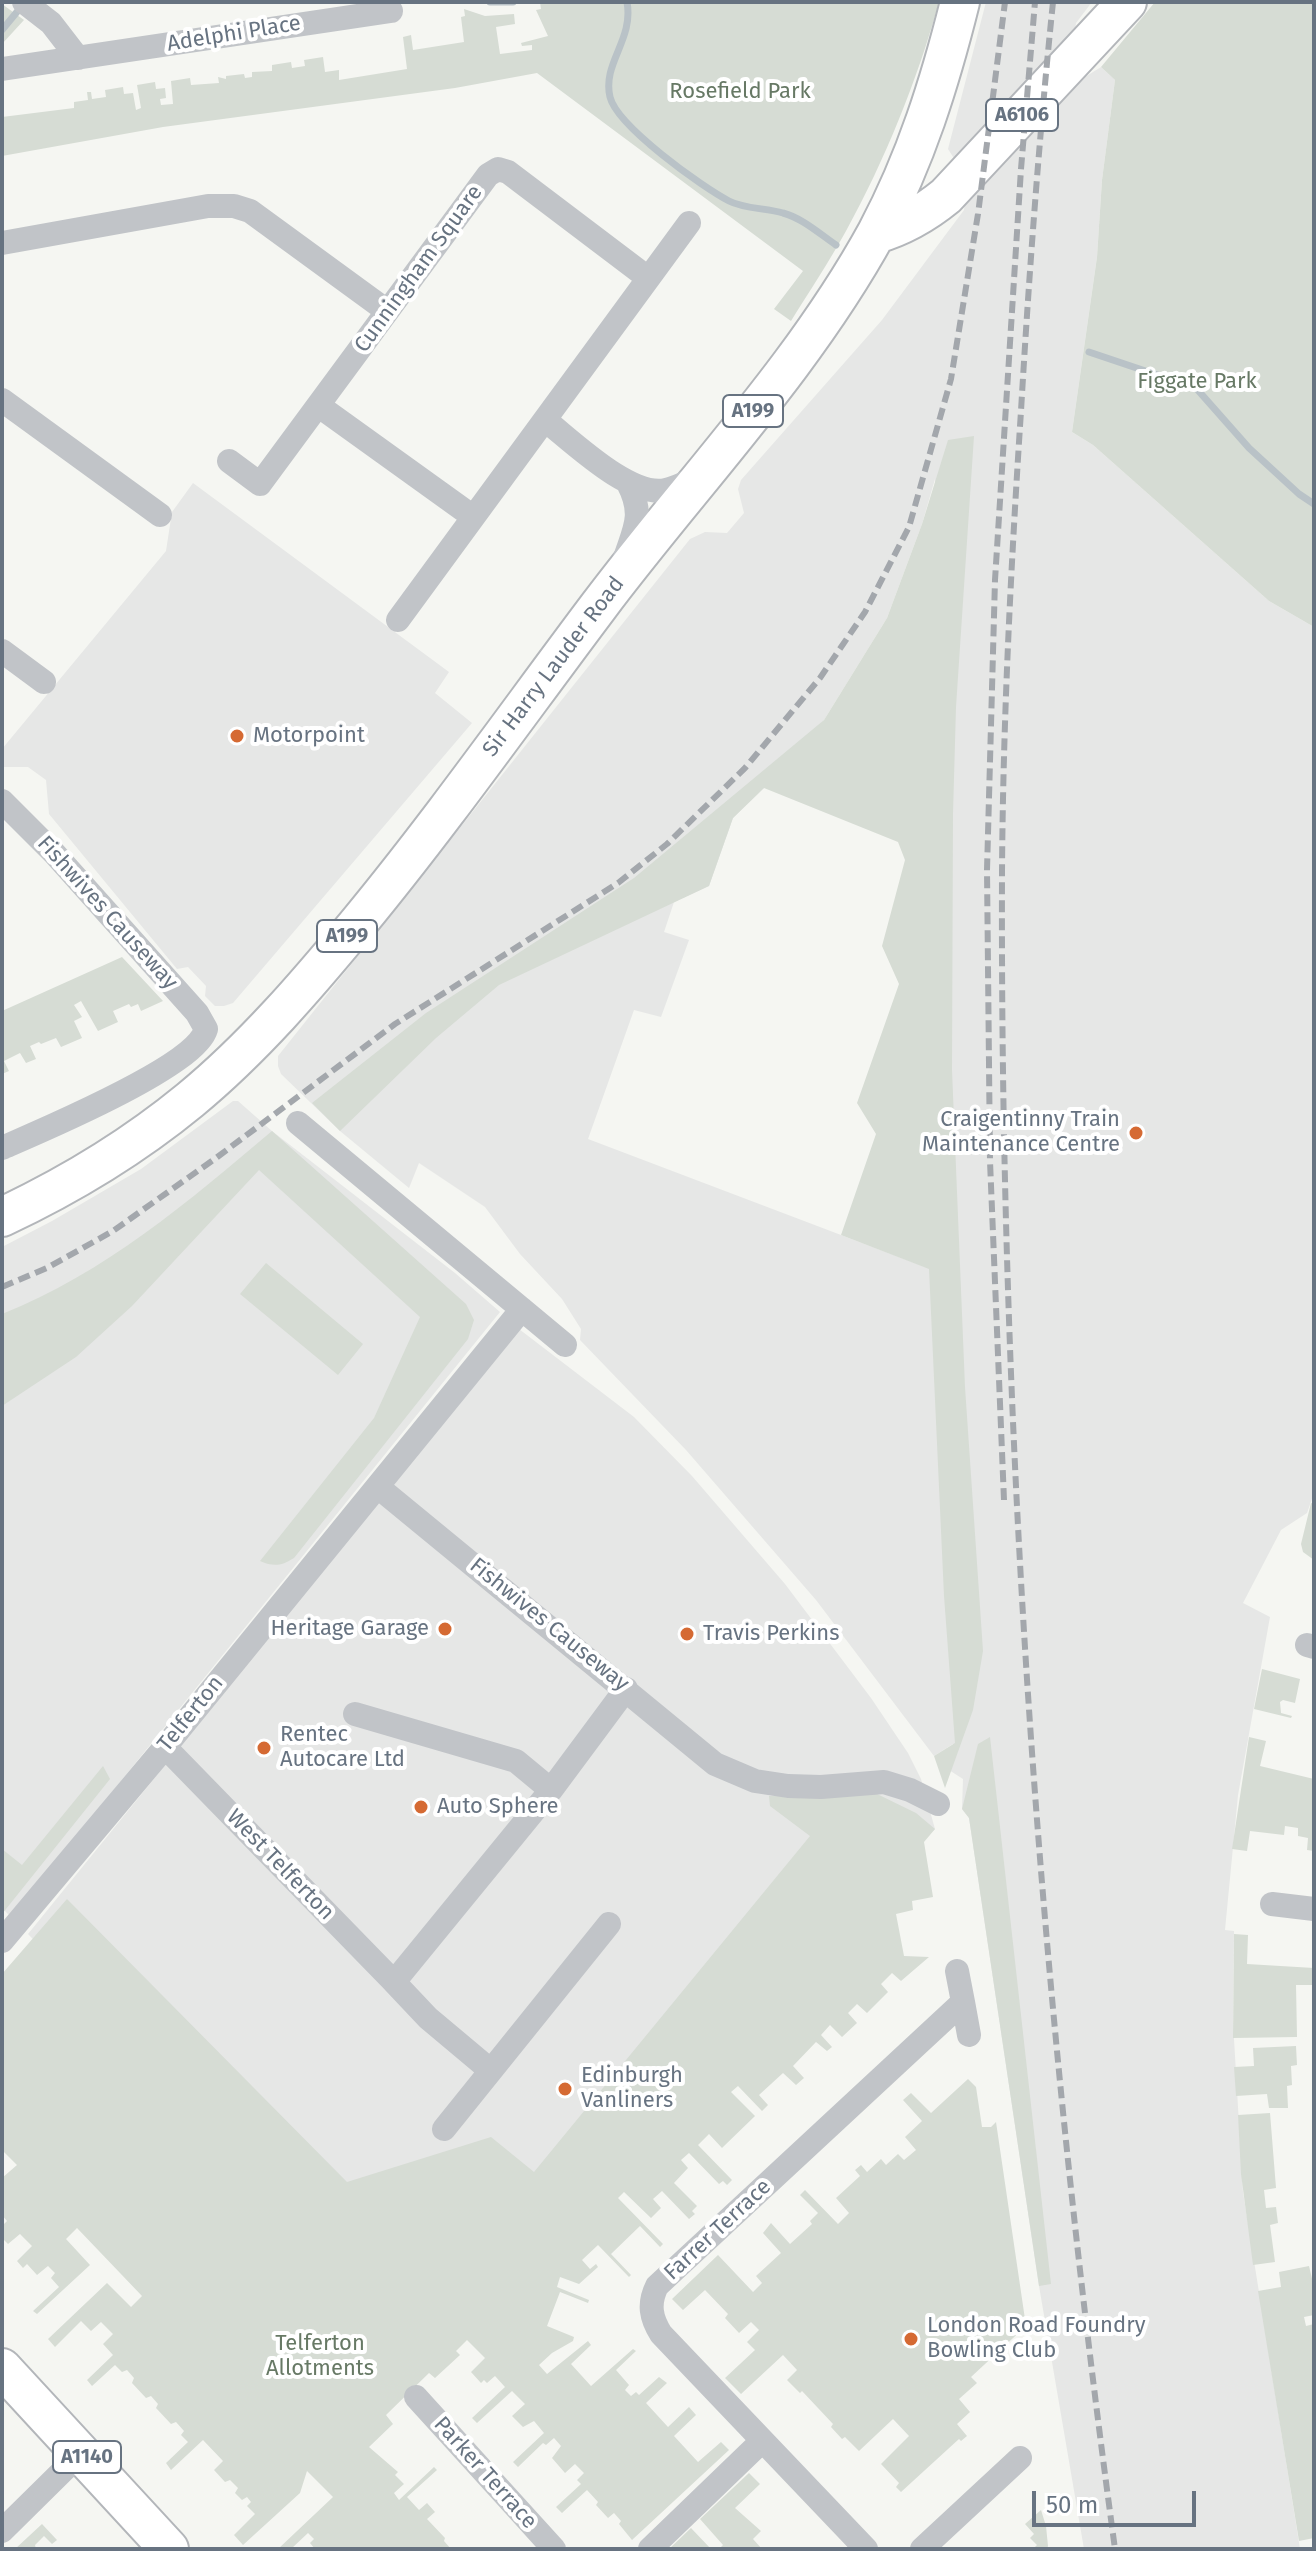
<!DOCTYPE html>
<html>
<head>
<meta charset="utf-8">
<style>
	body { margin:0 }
	#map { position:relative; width:1316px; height:2551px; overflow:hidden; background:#f5f6f2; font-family:"Fira Sans",sans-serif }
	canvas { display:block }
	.frame { position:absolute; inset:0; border:4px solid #677381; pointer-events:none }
	.scale { position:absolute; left:1032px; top:2491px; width:164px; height:36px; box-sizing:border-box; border:4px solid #677381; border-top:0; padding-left:10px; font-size:24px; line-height:28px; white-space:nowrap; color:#677381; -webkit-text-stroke:6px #fff; paint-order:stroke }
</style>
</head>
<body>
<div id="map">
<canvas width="1316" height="2551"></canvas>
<div class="frame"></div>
<div class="scale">50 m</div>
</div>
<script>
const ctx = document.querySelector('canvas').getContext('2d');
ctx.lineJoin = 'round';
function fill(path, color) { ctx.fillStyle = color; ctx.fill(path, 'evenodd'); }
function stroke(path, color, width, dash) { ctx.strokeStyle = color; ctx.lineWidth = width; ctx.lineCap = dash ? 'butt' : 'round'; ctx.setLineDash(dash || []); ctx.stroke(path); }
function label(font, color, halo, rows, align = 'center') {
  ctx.font = font + ' "Fira Sans",sans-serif'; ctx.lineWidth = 8; ctx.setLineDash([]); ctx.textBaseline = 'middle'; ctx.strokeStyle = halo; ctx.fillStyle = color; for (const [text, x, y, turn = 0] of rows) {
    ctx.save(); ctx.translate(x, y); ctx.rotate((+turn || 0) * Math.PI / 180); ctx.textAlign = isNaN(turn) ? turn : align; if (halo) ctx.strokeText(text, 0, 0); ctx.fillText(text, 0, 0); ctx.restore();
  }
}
fill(new Path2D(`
	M986,2H1092L1076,23L1069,87L1101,67L1115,80L1102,180L1097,257L1072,432L1093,445L1269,601L1314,627V1493L1307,1513L1281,1530L1243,1603L1270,1617L1238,1795L1225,1930L1234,1931L1233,2022L1243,2192L1300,2549H1084L1039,2286L969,1818L962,1809L963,1779L949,1770L953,1744L934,1756L816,1600L686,1450L580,1340L581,1329L562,1299L520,1254L485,1207L419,1163L409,1188L340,1131L281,1074L278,1066V1056L690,539L705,532L727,533L744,513L738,489L741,480L882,320L964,210L972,148L955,160L948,149ZM935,479L928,1268L588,1139L634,1010L661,1017L689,940L664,932L674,902L709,886L733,818L764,788L824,720L887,618L922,524Z
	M193,483L449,672L435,693L472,723L233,1003L224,1006H215L205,996L206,986L188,967L177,969L49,814L46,780L28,767H2V749L166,551L172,512Z
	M233,1101H238L272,1131L455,1273L500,1312L11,1917L2,1908V1247L52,1221L141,1169Z
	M519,1329L634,1417L692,1476L785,1584L871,1698L908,1753L921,1779L935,1829L532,2272L365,2281L28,1934Z`), '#e6e7e6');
fill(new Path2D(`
	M540,2H939C917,81 885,160 846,231C829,262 809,292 791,321L774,309L803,271L537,73L455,88L163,127L2,156V117L74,108V102L88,100L87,92H91L92,99L106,97L105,90L123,87L124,94L133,93L136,110L141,108L137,85L155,82L156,89L165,88L166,98L160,99L161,105L173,104L171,81L190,78L191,85L219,83L218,77L226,79V76L244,74L245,78L252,77V72L272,71V65L291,62L292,68L305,66L304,60L323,57L325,72L339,70V80L407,69L403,37L411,35L413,50L464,42L461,17L465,16L464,9L485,16L514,14L515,24L496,27L500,54L532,50V45L522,46L521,43L548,36L536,10L541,9Z
	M1155,2H1314V627L1269,601L1093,445L1072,432L1097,257L1102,180L1115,80L1101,67Z
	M2,4L24,20L2,44Z
	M974,436L956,707L953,814L952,1070L965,1387L983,1651L973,1710L945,1788L934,1756L955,1743L944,1596L929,1269L841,1235L876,1134L857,1103L899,984L882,946L905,860L898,842L764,788L733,818L709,886L499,985L436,1038L340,1131L312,1103L426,1013L634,878L824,720L887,618L922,524L948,440Z
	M122,957L163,1001L141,1011L138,1004L131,1007L129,1004L113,1011L118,1022L98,1031L81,1001L74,1005L82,1017L74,1021L82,1038L61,1047L56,1038L41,1044L39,1042L30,1046L36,1059L26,1063L20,1053L4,1061L9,1071L2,1074V1011Z
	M272,1131L466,1304L474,1320L468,1339L294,1558C281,1566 274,1567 260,1561L374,1418L420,1317L259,1170L132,1306L76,1357L2,1406V1314C105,1273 188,1202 272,1131Z
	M266,1263L363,1344L338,1375L240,1294Z
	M1311,1503L1314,1504V1560L1303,1552L1301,1544Z
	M1262,1669L1300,1679L1295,1703L1283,1700L1280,1702L1281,1713L1292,1716L1291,1718L1254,1709Z
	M990,1737L1051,2284L1039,2286L969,1818L962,1809L978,1744Z
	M1249,1737L1266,1741L1260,1766L1314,1779V1851L1307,1850L1308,1838L1298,1836V1828L1285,1826L1284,1835L1250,1831L1247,1851L1232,1849Z
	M103,1766L110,1779L2,1914V1849L22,1865Z
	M875,1793L916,1813L935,1829L924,1842L933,1897L912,1901L913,1910L896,1914L904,1956L929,1957L901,1981L892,1973L881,1984L888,1992L867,2013L857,2004L848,2013L857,2023L842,2037L830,2025L821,2035L832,2047L827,2051L816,2042L793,2066L804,2078L796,2085L783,2073L759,2095L768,2105L762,2111L738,2086L731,2092L755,2116L722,2148L709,2134L698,2145L732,2180L727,2185L723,2181L719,2184L689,2153L681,2160L688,2168L674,2183L697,2206L692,2211L695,2214L689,2219L662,2191L653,2199L661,2208L651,2218L624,2192L618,2198L663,2244L660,2247L640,2226L611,2254L631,2275L629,2277L598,2245L582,2260L590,2269L596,2264L598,2267L579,2284L560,2277L557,2287L589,2300L588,2303L560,2292L547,2326L574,2337L573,2341L552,2353L539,2365L547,2374L588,2341L591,2345L571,2364L591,2386L633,2349L636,2351L616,2370L629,2385L625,2390L631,2396L636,2392L639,2395L659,2377L667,2383L646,2403L668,2427L689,2407L696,2415L674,2436L698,2462L721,2442L729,2450L632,2540L619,2524L621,2521L614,2513L608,2518L596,2505L598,2502L587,2490L562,2513L556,2507L581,2484L577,2480L584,2473L575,2464L565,2473L552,2458L561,2446L554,2438L546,2445L543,2443L518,2467L513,2462L544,2433L534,2421L523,2427L512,2416L525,2404L512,2391L477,2423L472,2418L505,2387L495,2376L487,2383L484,2380L481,2383L471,2372L485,2358L467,2340L456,2351L460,2355L435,2378L429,2373L386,2415L393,2424L369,2447L398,2472L395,2475L404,2484L394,2493L399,2500L434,2467L437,2470L407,2497L419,2510L427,2503L435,2512L427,2519L445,2538L444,2541L451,2549H315L310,2543L314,2539L308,2533L291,2549H278L333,2497L307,2471L300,2493L243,2545L234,2535L255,2514L247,2506L251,2502L247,2497L242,2500L235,2493L238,2488L230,2480L225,2482L214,2470L223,2461L203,2440L171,2470L166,2463L188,2442L181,2435L184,2431L176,2422L171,2424L156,2408L158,2404L151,2396L146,2398L132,2383L134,2378L127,2370L122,2372L115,2365L92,2386L87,2380L113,2355L103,2344L113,2334L101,2322L91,2331L81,2321L55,2347L48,2339L107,2283L131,2307L142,2296L77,2228L66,2239L90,2265L37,2314L33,2311L59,2287L51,2278L55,2273L48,2266L37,2275L27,2264L23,2268L17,2261L32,2246L20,2234L8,2244L4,2240L2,2241V2226L7,2221L2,2215V2178L17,2165L2,2150V1974L67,1899L347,2182L491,2137L534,2172L810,1836L770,1806L769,1796Z
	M1234,1934L1248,1935L1247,1964L1314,1968V1985H1296L1297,2037L1233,2038Z
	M1296,2046L1297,2065L1291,2066L1292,2085L1287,2086L1288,2108H1269L1267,2094L1236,2096L1234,2067L1254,2066L1253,2048Z
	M968,2079L976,2087L982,2127H991L996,2122L1026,2326L971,2377L977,2383L959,2399L970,2412L957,2424L967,2436L961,2441L959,2439L901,2492L896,2487L899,2483L881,2464L909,2436L893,2419L859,2451L845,2437L842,2439L831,2427L833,2424L802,2391L800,2393L787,2380L797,2370L783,2355L741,2394L725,2378L755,2350L747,2342L759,2330L751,2322L739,2333L725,2318L728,2314L705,2290L683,2310L672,2299L718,2255L753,2292L762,2283L756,2276L781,2253L763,2233L771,2223L790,2244L812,2224L810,2221L818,2213L800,2195L805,2190L838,2224L849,2213L836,2198L860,2176L855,2170L861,2165L867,2172L881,2159L886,2165L898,2154L904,2160L916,2150L905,2137L922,2121L903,2100L911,2093L931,2113Z
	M1270,2113L1276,2188L1264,2190L1266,2208L1276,2207L1278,2223L1270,2225L1275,2262L1253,2265L1241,2174L1238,2115Z
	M1309,2266L1314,2287V2315L1304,2317L1306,2326L1314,2324V2538L1299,2541L1258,2291L1281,2287L1279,2272Z
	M749,2473L760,2484L735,2508L761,2531L753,2539L762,2549H719L723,2545L700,2519Z
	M1041,2510L1046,2526L1048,2546L1047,2549H1033L1037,2545L1030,2538L1034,2534L1025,2524Z
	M42,2524L57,2540L52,2544L44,2536L35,2545L36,2549H15Z
	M691,2528L711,2549H669Z`), '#d6dcd4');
stroke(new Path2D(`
	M490,2H513
	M627,2C634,40 602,63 610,97C617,126 702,187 729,201C744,209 767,208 783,213C802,218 820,234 836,245
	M2,30L21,7
	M1089,352L1196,388L1249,448L1299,494L1314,504`), '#b9c2c7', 7);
const primary = new Path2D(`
	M876,234C903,226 924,214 946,196L1127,2
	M2,1217C68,1186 134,1146 190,1100C253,1048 307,985 359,922C443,820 519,712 598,607C691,483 802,369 877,232C916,159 940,82 960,2
	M2,2368L169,2549`);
stroke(primary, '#b3b6ba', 42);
stroke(new Path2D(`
	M24,2L51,23L78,58
	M2,69L391,11
	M2,243L208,206H234L250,211L387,311
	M2,400L160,515
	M319,406L472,516
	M545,420C572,441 630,498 666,490C676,488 686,482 695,479
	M229,461L260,484L488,175L498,169L508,172L648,278
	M624,561C634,529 645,516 628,483
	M398,620L689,223
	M2,651L44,682
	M2,801L54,853L197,1013L206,1029C196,1066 41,1131 2,1148
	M298,1123L565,1345
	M378,1487L715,1764L755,1781L788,1786L821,1787L884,1782L910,1790L938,1804
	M1307,1645L1314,1647
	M355,1714L516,1761L551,1790
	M165,1747L394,1982L551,1790L626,1689
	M1272,1904L1314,1909
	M2,1941L165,1747L522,1309
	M394,1982L428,2018L490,2070
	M963,2002L969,2035
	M444,2129L609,1924
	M416,2397L554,2549
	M2,2531L82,2452
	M650,2549L762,2441
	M866,2549L661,2334C651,2318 648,2304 657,2286L963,2002L957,1971
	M922,2549L1020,2458`), '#c1c4c8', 24);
stroke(primary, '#fff', 38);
stroke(new Path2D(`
	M1053,2C1039,138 1029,275 1021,411C1011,565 1003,719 1002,873C1000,1434 1039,1993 1115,2549
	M2,1287L47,1268L113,1231L216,1158L395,1024L618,883L667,844L745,768L820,678L865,612L909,527L951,379L978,214L1005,2
	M1004,1500L990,1161L987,870L995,580L1021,169L1035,2`), '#a3a7ac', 6, [12, 6]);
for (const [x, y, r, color] of [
	[237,736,8,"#d56a33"],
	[1136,1133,8,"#d56a33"],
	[445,1629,8,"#d56a33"],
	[687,1634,8,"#d56a33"],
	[264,1748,8,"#d56a33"],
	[421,1807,8,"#d56a33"],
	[565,2089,8,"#d56a33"],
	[911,2339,8,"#d56a33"]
]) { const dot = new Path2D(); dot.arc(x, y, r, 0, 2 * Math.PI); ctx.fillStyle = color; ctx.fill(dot); stroke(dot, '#fff', 3); }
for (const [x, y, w] of [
	[1022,115,72],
	[753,411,60],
	[347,936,60],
	[87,2457,68]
]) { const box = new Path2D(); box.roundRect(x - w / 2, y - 16, w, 32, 6); ctx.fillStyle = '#fff'; ctx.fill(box); stroke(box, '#677381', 2); }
label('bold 20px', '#677381', null, [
	["A6106",1022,115],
	["A199",753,411],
	["A199",347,936],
	["A1140",87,2457]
]);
label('22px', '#677381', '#fff', [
	["Adelphi Place",234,34,-9],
	["Cunningham Square",419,269,-54],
	["Sir Harry Lauder Road",554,667,-53],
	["Fishwives Causeway",107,913,48],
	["Fishwives Causeway",549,1625,39],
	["Telferton",191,1714,-51],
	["West Telferton",280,1865,46],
	["Farrer Terrace",718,2230,-43],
	["Parker Terrace",485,2473,48]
]);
label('22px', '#677965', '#fff', [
	["Rosefield Park",740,92],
	["Figgate Park",1197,382],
	["Telferton",320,2344],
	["Allotments",320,2369]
]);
label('22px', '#677381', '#fff', [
	["Motorpoint",253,736],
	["Craigentinny Train",1120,1120,"right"],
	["Maintenance Centre",1120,1145,"right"],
	["Heritage Garage",429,1629,"right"],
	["Travis Perkins",703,1634],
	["Rentec",280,1735],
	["Autocare Ltd",280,1760],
	["Auto Sphere",437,1807],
	["Edinburgh",581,2076],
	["Vanliners",581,2101],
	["London Road Foundry",927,2326],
	["Bowling Club",927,2351]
], 'left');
</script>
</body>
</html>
